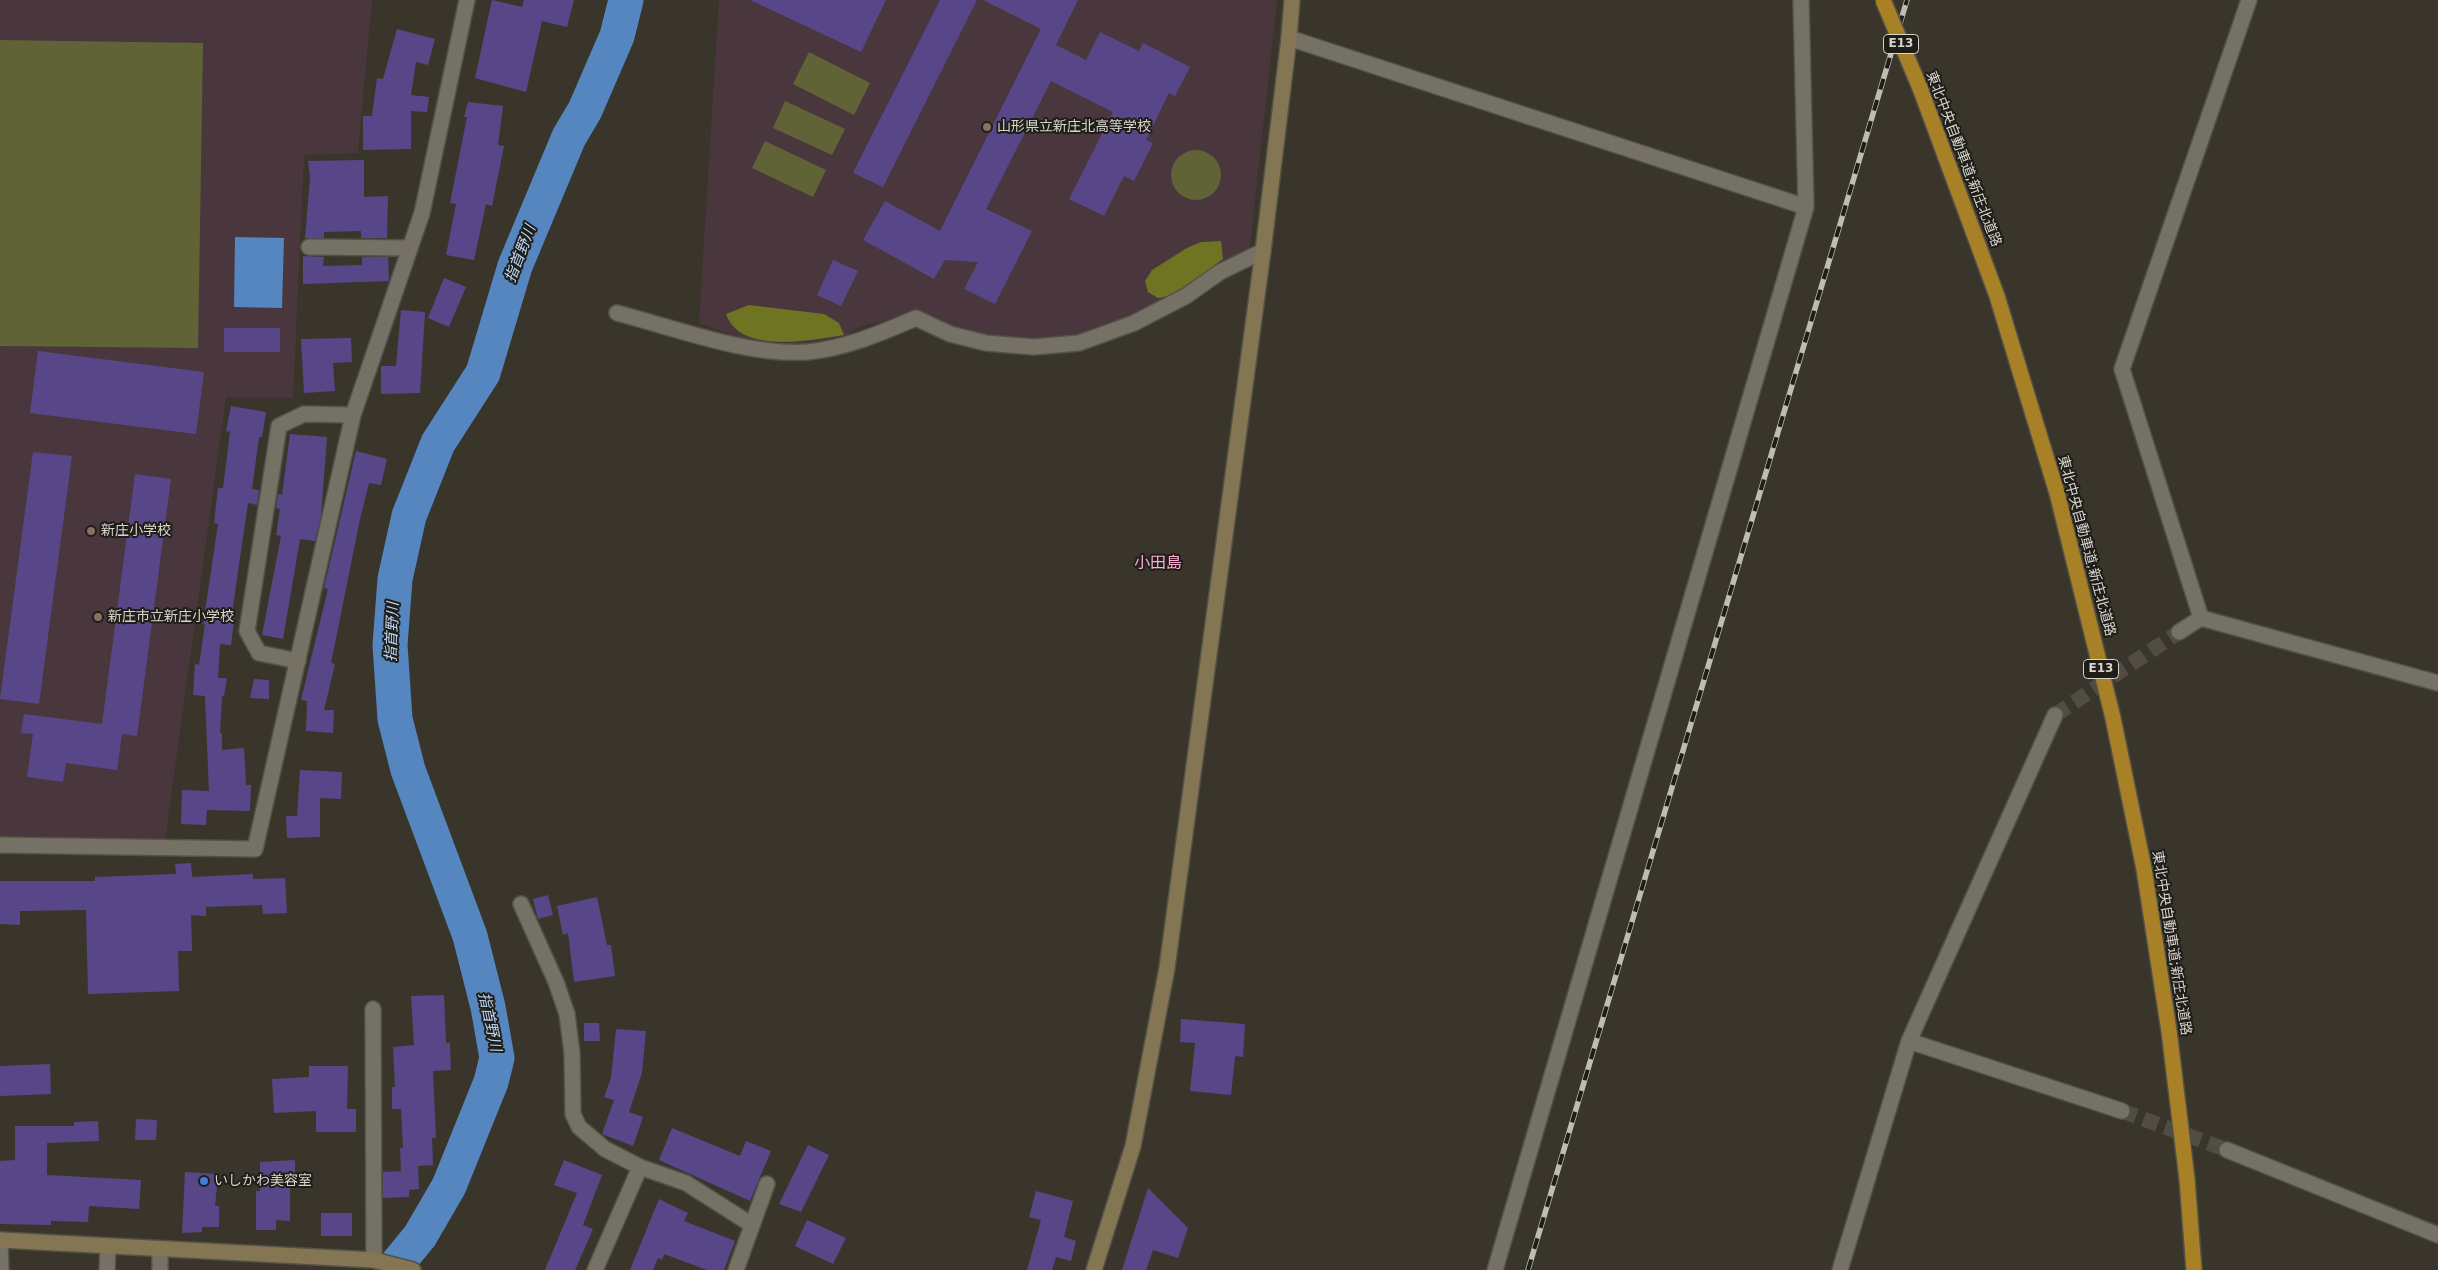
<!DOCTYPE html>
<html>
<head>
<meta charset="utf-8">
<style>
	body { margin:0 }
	canvas { display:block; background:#39352a }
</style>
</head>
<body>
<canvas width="2438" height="1270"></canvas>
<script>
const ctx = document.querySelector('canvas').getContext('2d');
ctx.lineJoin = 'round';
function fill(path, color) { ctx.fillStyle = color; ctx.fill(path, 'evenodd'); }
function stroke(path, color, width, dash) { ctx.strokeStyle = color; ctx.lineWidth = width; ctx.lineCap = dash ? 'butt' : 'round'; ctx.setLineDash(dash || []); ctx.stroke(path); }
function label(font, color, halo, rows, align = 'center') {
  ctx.font = font + ' "DejaVu Sans","Noto Sans JP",sans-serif'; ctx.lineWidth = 4; ctx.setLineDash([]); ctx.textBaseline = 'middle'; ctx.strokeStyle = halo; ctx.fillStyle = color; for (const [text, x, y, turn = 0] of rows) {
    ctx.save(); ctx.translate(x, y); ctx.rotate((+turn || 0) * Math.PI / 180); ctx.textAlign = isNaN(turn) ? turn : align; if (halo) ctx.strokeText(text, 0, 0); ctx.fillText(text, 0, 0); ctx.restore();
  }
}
fill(new Path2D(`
	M0,0H372L358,153L304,155L293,398L226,397L165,840L0,836Z
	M719,0H1277L1249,254L1170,301L1080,339L991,341L944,327L916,313L859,327L840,339L788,345L755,343L699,323Z`), '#4a373d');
fill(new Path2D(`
	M0,40L203,43L198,348L0,346Z
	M809,52L870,83L854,115L793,84Z
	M785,101L845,129L832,155L773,128Z
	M765,141L826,170L813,197L752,168Z
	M1171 175a25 25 0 1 1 50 0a25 25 0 1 1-50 0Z`), '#5f6336');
fill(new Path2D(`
	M1221,241L1223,259C1204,272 1181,296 1158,298L1148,292L1145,281L1152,270L1187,248L1201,242Z
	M749,305L824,314L839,323L844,335C812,340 740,355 726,314Z`), '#6f7423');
fill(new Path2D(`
	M235,237L284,238L282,308L234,307Z`), '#5586c0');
stroke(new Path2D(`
	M392,1270L420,1236L449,1186L491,1082L497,1058L488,1007L470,936L408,770L395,719L390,645L395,579L409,516L438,443L483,373L515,266L569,137L585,110L617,36L626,0`), '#5586c0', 35);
fill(new Path2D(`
	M492,0L522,7L524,0H574L567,27L542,21L526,92L475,78Z
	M750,0H886L861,52Z
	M940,0H977L883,187L853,173Z
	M983,0H1078L1056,45L1086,60L1100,32L1139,51L1143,43L1190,67L1175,96L1169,93L1146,140L1153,143L1134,181L1124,176L1104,216L1069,199L1113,112L1051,81L986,209L1032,231L995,304L964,289L978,262L945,260L934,279L863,240L885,201L940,231L1041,29Z
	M397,29L435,39L428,65L416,62L411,95L429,97L427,112L411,111V149L363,150V116H372L377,78L383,79Z
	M468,102L503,106L498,145L504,146L492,206L486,204L474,260L446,255L456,204L450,203L467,117H464Z
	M364,160V197L388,196L387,238H361V231L324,232V238H305L310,178L308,161Z
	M303,256L324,257L323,266L362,265V257H388L389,281L303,284Z
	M833,260L858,271L841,306L817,295Z
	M444,278L466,287L449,327L428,318Z
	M401,310L425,312L420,393L381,394V366H396Z
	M224,328H280V352H224Z
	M351,338L352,362L333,363L335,391L304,393L301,339Z
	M38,351L204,372L196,434L30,413Z
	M231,406L266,412L262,437H259L252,489L259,490L257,505L248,503L232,613H235L231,645L220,644L218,678H227L224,696H222L220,733H222V750L244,748L246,785H251L250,811L207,810L206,825L181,824L182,790L209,791L205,696L193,695L195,664L199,665L205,624L203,625L218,524L214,523L218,488H223L230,432L226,431Z
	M290,434L327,437L321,516L315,541L300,539L283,639L262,635L281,536L276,535L280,509L276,508L278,494L282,495Z
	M356,451L387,459L381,485L369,483L360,519L331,663L335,664L324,710H334L333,733L306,731L307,701L301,700L328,589L324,588Z
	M33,452L72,456L39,704L0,699Z
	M135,474L171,479L137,736L122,734L117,770L66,763L63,782L27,777L33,734L21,733L24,714L102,724Z
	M254,679L269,680V699L250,698Z
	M300,770L342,772L341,799L320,798V837L287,838L286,816H297Z
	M191,863L192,877L253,874V879L285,878L287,913L263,914L262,905L206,907V916L191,915L192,951H178L179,991L88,994L86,910L20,911V925L0,924V881H95V877L176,874L175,864Z
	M548,895L553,915L538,919L533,899Z
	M597,897L607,945H611L615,976L574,982L568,933L563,935L557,906Z
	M444,995L446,1043H450L451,1070L433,1071L436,1138H432L433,1165L418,1166L419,1189L409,1190V1197L383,1198V1172L401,1171L400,1148H403L401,1109H392V1087H395L393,1047L414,1045L411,996Z
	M1181,1019L1245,1024L1243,1057L1235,1056L1231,1095L1190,1091L1195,1043L1180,1042Z
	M584,1023H599L600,1041H584Z
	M616,1029L646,1031L642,1073L629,1112L643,1117L633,1146L602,1134L614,1100L604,1097L611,1078Z
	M50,1064L51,1094L0,1096V1066Z
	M309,1066H348L347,1109H356V1132H316V1111L274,1113L272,1079L309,1077Z
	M136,1119L157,1120L156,1140H135Z
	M98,1121L99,1141L47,1143V1175L141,1180L139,1209L89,1206L88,1222L51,1221V1225L0,1224V1161L15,1160V1126H74V1122Z
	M672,1128L740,1156L746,1141L771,1151L750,1201L659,1160Z
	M808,1145L829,1155L801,1212L779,1204Z
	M295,1160V1177H290V1221L276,1220V1230H256V1191H260V1162Z
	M564,1160L602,1175L583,1225L593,1229L575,1270H545L577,1193L554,1185Z
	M185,1172L218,1174L215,1206H219V1227H202V1232L182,1233Z
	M1148,1188L1188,1228L1178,1258L1153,1250L1146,1270H1122Z
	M1036,1191L1073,1201L1064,1237L1076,1241L1071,1261L1056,1257L1052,1270H1027L1041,1220L1029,1217Z
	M659,1199L688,1213L684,1221L735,1241L724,1270H707L664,1254L662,1260L658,1258L653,1270H630Z
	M321,1213H352V1236H321Z
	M807,1220L846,1238L833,1264L795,1246Z`), '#584788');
stroke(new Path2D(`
	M2055,715L2179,632
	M2122,1111L2227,1150`), '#514d43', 15, [15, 8]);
const street = new Path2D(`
	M1289,38L1806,207
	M309,247L410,248
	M617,313C675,328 748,356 807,352C844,349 881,333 916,318L950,334L986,343L1034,347L1079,343L1134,323L1186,296L1220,272L1263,251
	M2201,618L2122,369L2249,0
	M2179,632L2201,618L2438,683
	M298,661L259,653L247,631L279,426L304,414L353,415
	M0,845L255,849L353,415L422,213L467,0
	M521,904L556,982L567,1014L572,1053L573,1114L579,1127L605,1149L640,1167L686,1183L752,1225
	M373,1009L374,1260
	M1909,1041L2122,1111
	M2227,1150L2438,1235
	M0,1240L1,1270
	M107,1270L108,1246
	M160,1270V1249
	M595,1270L640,1167
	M736,1270L767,1184
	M1495,1270L1806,207L1801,0
	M1840,1270L1909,1041L2055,715`);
const secondary = new Path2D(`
	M0,1240L374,1260L413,1270
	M1094,1270L1133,1146L1167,968L1263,251L1289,38L1292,0`);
const highway = new Path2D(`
	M1920,88L1997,296L2057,493L2113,718L2144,869L2169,1031L2187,1179L2194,1270`);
stroke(street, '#545148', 18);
stroke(secondary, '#545148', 18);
stroke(highway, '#545148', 18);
stroke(street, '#757165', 15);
stroke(secondary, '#847652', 15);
stroke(highway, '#a88127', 15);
const rail = new Path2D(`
	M1528,1270L1907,0`);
stroke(rail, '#bfbcb5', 5.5);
stroke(rail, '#1e1d18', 4, [11]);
const highwayBridge = new Path2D(`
	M1883,0L1920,88`);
stroke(highwayBridge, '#545148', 18, []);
stroke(highwayBridge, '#a88127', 15);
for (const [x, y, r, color] of [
	[987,127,5,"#8d6e63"],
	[91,531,5,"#8d6e63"],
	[98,617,5,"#8d6e63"],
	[204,1181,5,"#3f7fe0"]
]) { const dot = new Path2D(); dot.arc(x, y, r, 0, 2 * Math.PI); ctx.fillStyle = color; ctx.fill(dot); stroke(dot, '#1e1d18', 2); }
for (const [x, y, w] of [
	[1901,44,35],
	[2101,669,35]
]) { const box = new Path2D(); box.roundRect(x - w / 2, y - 9.5, w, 19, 4); ctx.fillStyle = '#1e1d18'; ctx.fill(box); stroke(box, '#d8d5cf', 1); }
label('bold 12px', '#d8d5cf', null, [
	["E13",1901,44],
	["E13",2101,669]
]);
label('14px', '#d8d5cf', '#1e1d18', [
	["山形県立新庄北高等学校",997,127],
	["新庄小学校",101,531],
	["新庄市立新庄小学校",108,617],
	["いしかわ美容室",214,1181]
], 'left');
label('14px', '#d8d5cf', '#1e1d18', [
	["東北中央自動車道;新庄北道路",1963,159,69],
	["東北中央自動車道;新庄北道路",2086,546,75],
	["東北中央自動車道;新庄北道路",2171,943,81]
]);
label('italic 15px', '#bcd7f8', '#1e1d18', [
	["指首野川",521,254,-69],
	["指首野川",393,632,-88],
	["指首野川",489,1022,78]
]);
label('16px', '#faaed3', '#1e1d18', [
	["小田島",1158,564]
]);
</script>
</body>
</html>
